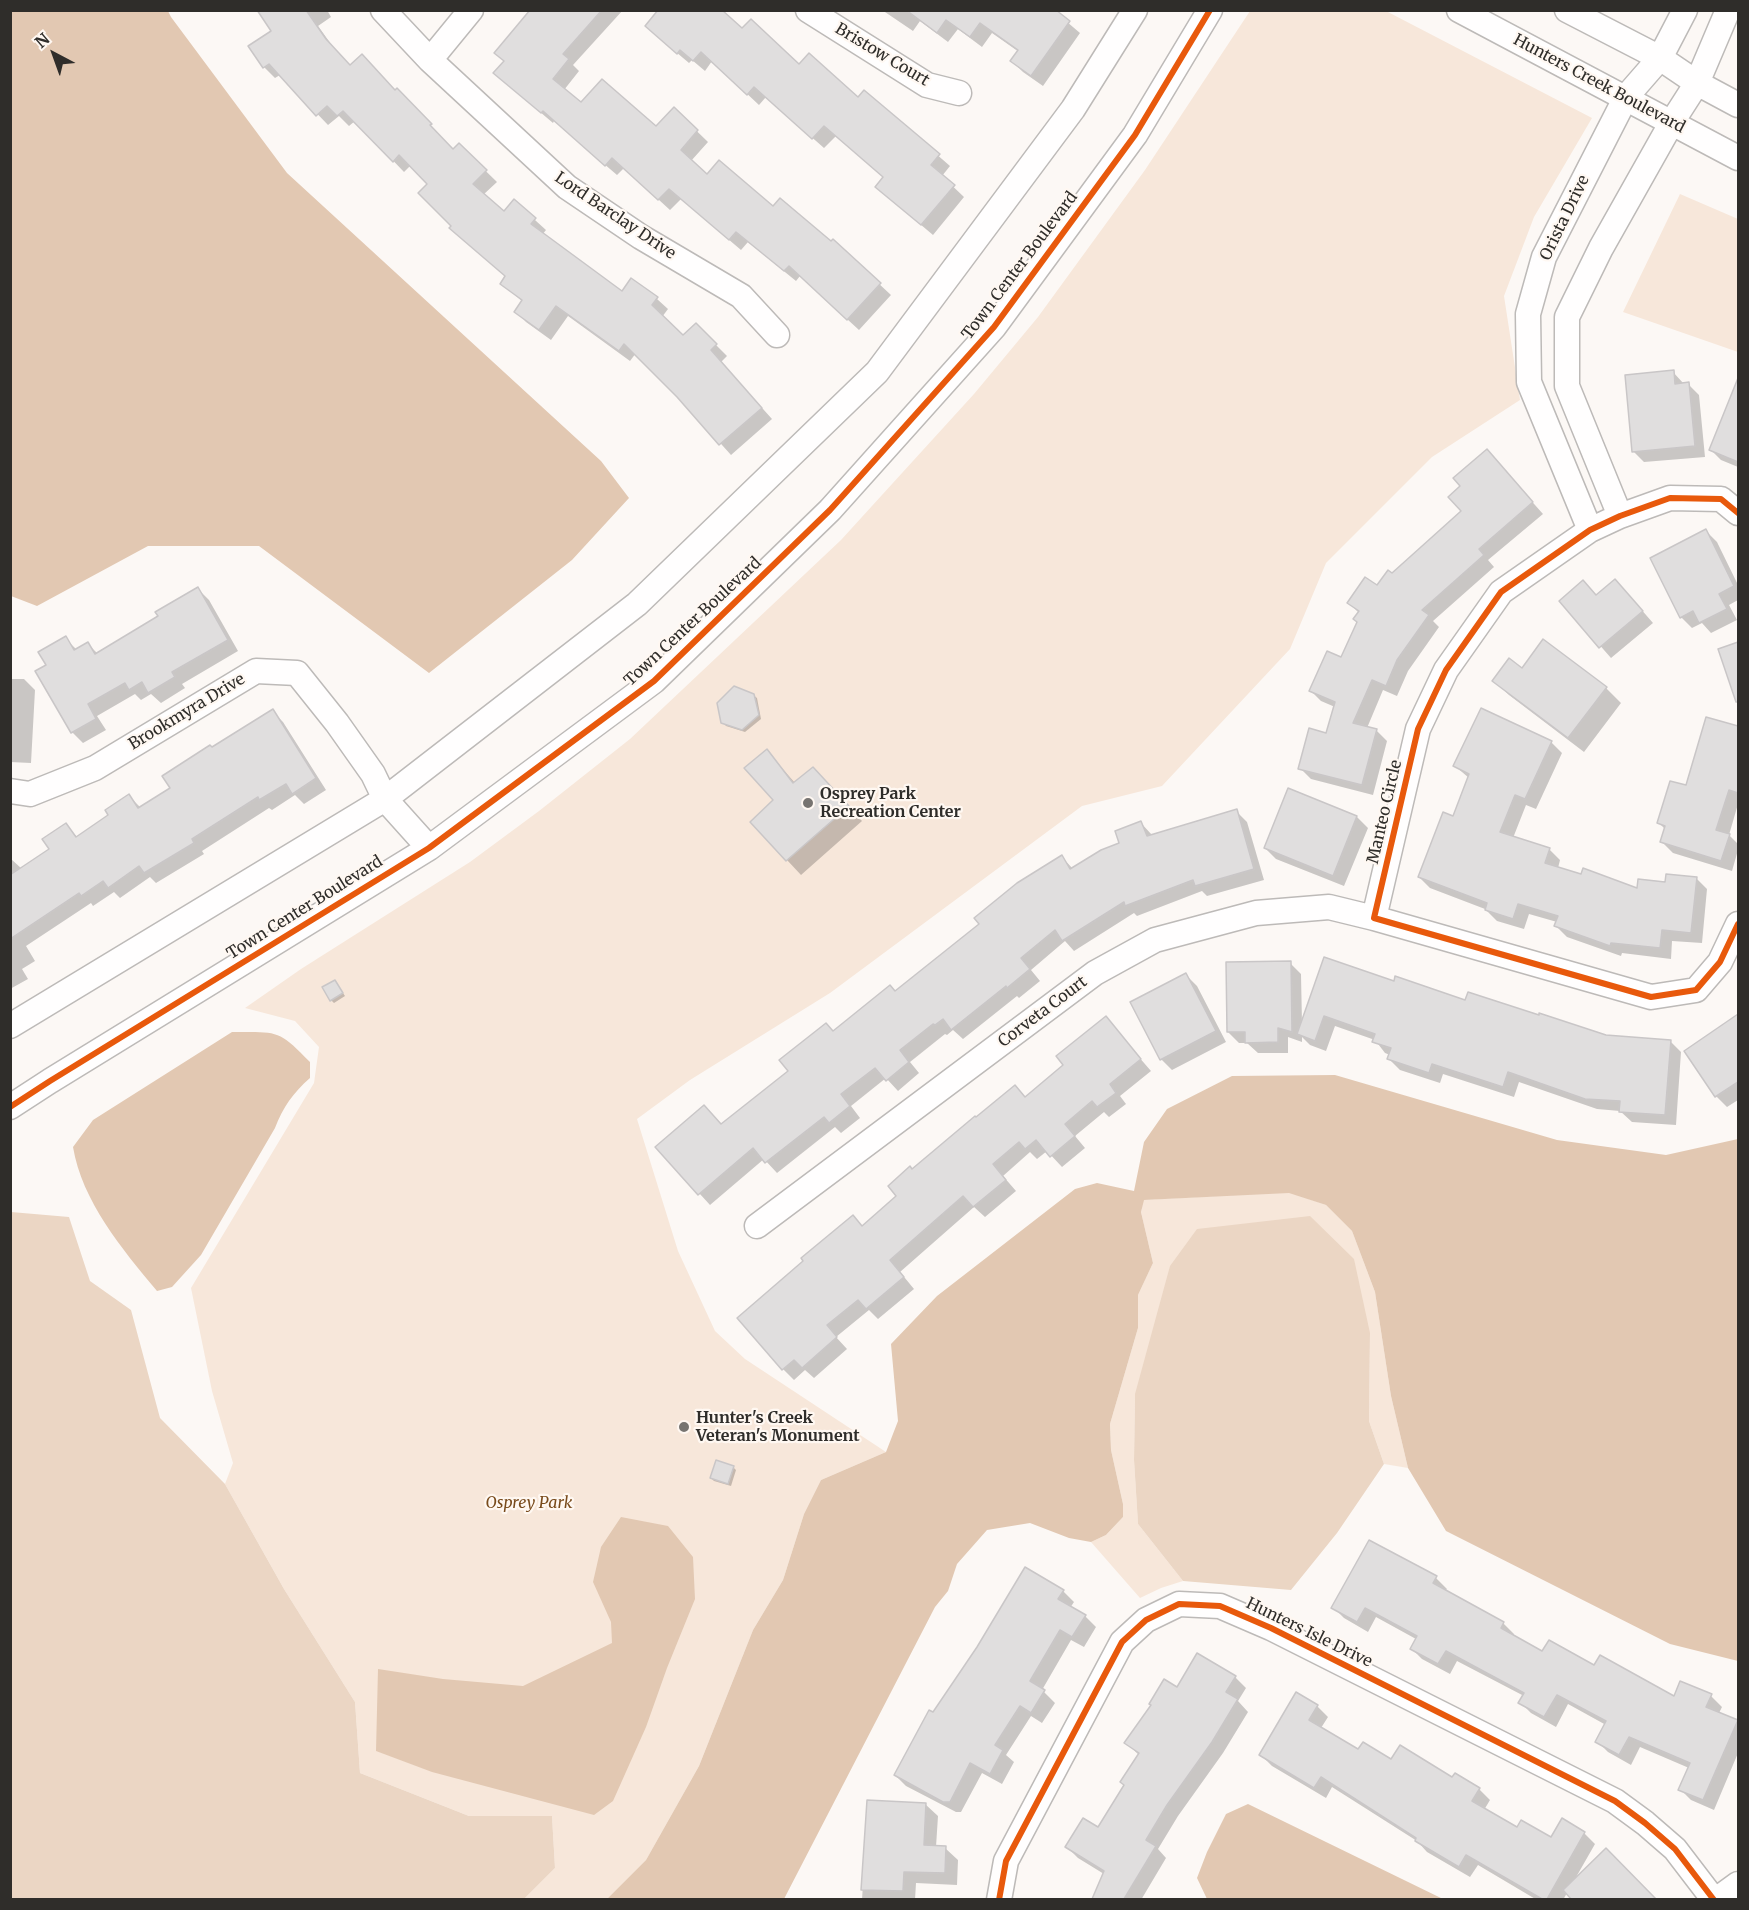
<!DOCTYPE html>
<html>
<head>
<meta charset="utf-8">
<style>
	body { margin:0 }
	#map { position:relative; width:1749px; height:1910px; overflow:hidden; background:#fcf8f5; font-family:Merriweather,serif }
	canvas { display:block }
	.frame { position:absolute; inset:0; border:12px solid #2f2d2a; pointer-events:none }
	.north { position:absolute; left:24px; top:24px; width:60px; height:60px; -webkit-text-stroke:4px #fff8f2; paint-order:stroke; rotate:319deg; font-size:16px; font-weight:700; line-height:24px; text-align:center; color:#2f2d2a }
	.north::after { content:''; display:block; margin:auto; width:21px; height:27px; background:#2f2d2a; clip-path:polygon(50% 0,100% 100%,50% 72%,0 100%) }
</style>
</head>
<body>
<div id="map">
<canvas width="1749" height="1910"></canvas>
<div class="frame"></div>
<div class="north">N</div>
</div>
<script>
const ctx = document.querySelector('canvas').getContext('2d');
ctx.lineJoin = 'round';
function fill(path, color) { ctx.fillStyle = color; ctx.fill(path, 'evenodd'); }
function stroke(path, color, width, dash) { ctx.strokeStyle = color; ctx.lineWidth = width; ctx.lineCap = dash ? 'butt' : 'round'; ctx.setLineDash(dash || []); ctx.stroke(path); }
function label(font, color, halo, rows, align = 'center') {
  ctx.font = font + ' Merriweather,serif'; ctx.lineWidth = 4.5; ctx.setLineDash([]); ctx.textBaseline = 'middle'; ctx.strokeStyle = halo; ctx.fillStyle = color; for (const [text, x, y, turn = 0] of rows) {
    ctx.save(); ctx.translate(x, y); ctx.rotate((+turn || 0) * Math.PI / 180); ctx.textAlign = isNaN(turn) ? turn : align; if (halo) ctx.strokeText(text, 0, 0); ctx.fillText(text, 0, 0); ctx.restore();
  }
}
fill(new Path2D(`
	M1250,11H1386L1592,118L1534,217L1504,296L1520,400L1432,457L1326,563L1290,649L1162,786L1082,806L830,993L690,1080L637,1119L678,1251L715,1331L745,1359L886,1452L821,1480L804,1514L783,1580L753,1630L699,1766L646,1860L607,1899H524L555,1868L552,1816H469L360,1773L355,1702L284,1589L225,1484L233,1463L212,1391L191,1288L314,1083L319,1047L295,1021L245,1008L301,969L470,862L539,811L630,739L841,540L974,394L1038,317L1145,170Z
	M1680,194L1738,219V352L1623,312Z
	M1289,1192L1326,1205L1352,1231L1375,1292L1391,1396L1408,1468L1384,1464L1369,1421L1370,1333L1135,1394L1134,1460L1138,1524L1183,1581L1161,1588L1140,1598L1091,1542L1106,1535L1123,1517V1504L1111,1450L1110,1424L1138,1328V1295L1153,1263L1141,1212L1143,1200Z`), '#f7e7da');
fill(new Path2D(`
	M11,1212L69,1217L90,1281L131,1310L160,1418L225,1484L284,1589L355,1702L360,1773L469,1816H552L555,1868L524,1899H11Z
	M1310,1216L1354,1259L1370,1333L1369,1421L1384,1464L1337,1533L1291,1590L1183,1581L1138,1524L1134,1460L1135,1394L1170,1266L1197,1229Z`), '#ebd6c4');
fill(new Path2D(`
	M10,11H168L171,17L287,173L601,461L629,498L572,560L429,673L259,546H148L37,606L11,596Z
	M232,1032C278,1032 278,1029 310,1062V1078C293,1093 283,1107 275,1128L201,1255L172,1287L157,1291C122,1249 82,1201 73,1147L93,1120Z
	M1335,1075L1557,1140L1666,1155L1738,1139V1661L1670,1644L1446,1531L1408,1468L1391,1396L1375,1292L1352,1231L1326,1205L1289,1193L1144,1200L1141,1212L1153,1263L1138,1295V1328L1110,1424L1111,1450L1123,1504V1517L1106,1535L1091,1542L1069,1538L1030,1523L987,1530L957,1564L948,1591L935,1607L784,1899H607L646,1860L699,1766L753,1630L783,1580L804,1514L821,1480L886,1452L898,1421L891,1344L937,1296L1075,1189L1097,1183L1134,1191L1144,1142L1167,1109L1232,1076Z
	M621,1517L668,1526L693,1557L695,1599L667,1668L646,1727L613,1801L594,1815L432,1772L376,1751L378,1669L443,1679L523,1686L612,1643L611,1622L593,1582L601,1547Z
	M1248,1804L1443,1899H1207L1197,1878L1207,1852L1226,1814Z`), '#e2c8b2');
fill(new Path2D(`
	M259,10H327L331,17L318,26L336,51L350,67L396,92L408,101L453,151L459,145L497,182L483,195L504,213L514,201L546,230L542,235L622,293L657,299L668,309L662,317L683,338L696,325L727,356L721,362L772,419L731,455L678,396L636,353L630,361L568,316L551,340L526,322L516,311L523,302L502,284L506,277L453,226L430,184L411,165L404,172L355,121L349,126L339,116L328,125L280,75L275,78L264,67L274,31Z
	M530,10H623L573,65L579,71L564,90L581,104L656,128L674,109L708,142L691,161L707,176L773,208L832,243L833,241L891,295L859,330L800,276L796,281L748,242L741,250L681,199L670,210L624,168L617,175L554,121L553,123L506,83L505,62Z
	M882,10H1053L1080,33L1043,86L1023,72L1012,61L1019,52L992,33L982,47L958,29L948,42L920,21L913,31Z
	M742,30L799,66L858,99L865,92L950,166L942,176L964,197L933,235L888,197L884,178L836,136L824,148L766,97L759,105L712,61L705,71L692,60L689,63L657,36Z
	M1673,372L1684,384H1688L1699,395L1705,457L1644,462L1633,451Z
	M1732,395L1738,397V467L1721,460L1710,449Z
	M1487,451L1543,514L1488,560L1494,567L1433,621L1439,627L1408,671L1397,696L1383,690L1367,728L1376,730L1387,741L1373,795L1311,779L1300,768L1327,735L1335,707L1321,701L1310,690L1341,659L1358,623L1359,613L1349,603L1378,587L1463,511L1462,487Z
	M1706,531L1717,542L1738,585V600L1729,605L1737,620L1711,633L1702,623L1692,628L1681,617Z
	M198,589L209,600L238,651L182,684L185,688L161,703L151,694L141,700L135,694L97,716L106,730L83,743L72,732L48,666L65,638L77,650L88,644L98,654L160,617Z
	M1626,592L1653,623L1611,658L1561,601Z
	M1544,641L1606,688L1621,703L1584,752L1509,695L1494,681L1522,670Z
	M1738,643V704L1719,650Z
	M10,679H24L35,690L31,763L10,762Z
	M753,695L757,698L761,719L745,732L726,726L723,722Z
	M272,711L283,722L326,790L304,804L295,795L272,810L269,808L202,851L204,854L156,883L150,877L120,898L114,892L93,906L91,903L26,946L35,961L22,969L28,979L10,989V858L22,869L51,849L66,825L78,838L110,816L129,796L141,808L172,789L212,749Z
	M1707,719L1738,728V804L1729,835L1738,844V850L1732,871L1673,853L1662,842L1666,830L1659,823L1688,787Z
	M1551,742L1562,753L1536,809L1526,805L1513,838L1549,849L1560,860L1558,868L1639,890L1696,878L1707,889L1702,943L1672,941L1671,959L1622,953L1621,956L1567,937L1556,926L1557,922L1529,914L1524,929L1497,921L1485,909L1430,888L1419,877L1454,818L1469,778L1455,766Z
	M767,751L795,783L828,784L862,821L801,875L787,860Z
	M1236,811L1247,822L1264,880L1207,896L1202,891L1137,916L1134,913L1074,951L1065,941L1031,970L1040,981L1019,998L1017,996L963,1039L953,1030L947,1035L945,1034L910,1062L919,1073L898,1091L886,1078L851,1106L860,1118L841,1133L835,1127L777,1173L764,1159L710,1205L657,1147L721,1126L790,1072L834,1032L896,993L1062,857L1073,869L1121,844L1141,823L1152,835Z
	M1357,817L1368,828L1344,886L1276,859L1265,848Z
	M1290,963L1301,974L1302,1024L1395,983L1605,1037L1670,1041L1681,1052L1676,1125L1632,1122L1620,1111L1597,1109L1519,1082L1514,1097L1443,1074L1440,1083L1400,1070L1389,1059L1390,1055L1385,1053L1375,1040L1335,1026L1326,1051L1310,1045L1302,1037V1042L1288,1037V1053H1258L1247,1043H1239L1228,1032Z
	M1186,975L1197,986L1226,1042L1172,1070L1161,1059Z
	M335,981L345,996L334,1003L331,1000Z
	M1105,1018L1151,1071L1120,1096L1126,1104L1109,1117L1104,1112L1075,1136L1085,1148L1062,1167L1047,1151L1037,1159L1030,1152L1003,1176L1016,1191L985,1217L974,1207L900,1272L914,1289L878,1319L869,1310L836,1337L847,1349L814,1378L805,1370L794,1380L783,1369L863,1227L898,1196L912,1171L1026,1098L1065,1065Z
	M1736,1018L1738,1020V1100L1727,1107L1716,1096L1686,1051Z
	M733,1467L736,1470L731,1486L714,1481L711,1478Z
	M1436,1578L1447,1589L1445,1591L1503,1623L1514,1634L1513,1636L1543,1653L1595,1667L1675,1698L1711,1696L1722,1707L1719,1713L1738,1723V1753L1714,1810L1691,1800L1680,1789L1689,1768L1640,1747L1631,1765L1608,1752L1597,1741L1606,1725L1568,1704L1556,1727L1531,1713L1520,1702L1524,1696L1457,1661L1450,1674L1422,1659L1411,1648L1416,1639L1376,1617L1368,1632L1344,1618L1333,1607Z
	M1063,1591L1074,1602L1070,1608L1085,1616L1096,1627L1084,1647L1071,1640L1042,1690L1055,1703L1042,1723L1031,1716L1006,1755L1014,1762L1002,1784L982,1773L961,1812H956L906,1786L895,1775L933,1714Z
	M1235,1677L1246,1688L1238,1701L1248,1712L1223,1753L1178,1816L1158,1849L1166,1858L1141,1900H1094L1104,1874L1078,1858L1067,1847L1098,1829L1125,1785L1139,1755L1126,1743L1177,1689Z
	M1317,1706L1328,1717L1321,1728L1359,1751L1479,1789L1490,1800L1484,1810L1518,1829L1551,1839L1584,1833L1595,1844L1575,1879L1606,1850L1654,1900H1574L1567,1893L1563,1900H1537L1478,1865L1470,1877L1427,1852L1417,1841L1332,1787L1326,1798L1272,1766L1261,1755Z
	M868,1801L925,1804L938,1816L936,1847L945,1848L958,1860L957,1885L916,1883L915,1900H862Z`), '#0003');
const building = new Path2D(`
	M257,10H306L326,39L350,65L362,54L395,90L397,88L432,124L430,125L453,149L459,143L487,170L473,184L504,211L514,199L536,218L531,224L622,291L631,278L658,297L652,305L683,335L696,323L717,344L711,350L762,408L719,445L677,397L624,344L619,351L556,306L539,330L514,312L522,300L500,284L505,276L449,228L451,226L418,193L427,184L399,155L393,162L343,111L337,116L327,106L316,116L269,64L263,68L248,46L271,31Z
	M530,10H602L563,54L569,59L553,79L581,102L602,79L656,126L674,107L698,130L681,150L707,174L719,160L773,206L780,198L831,241L833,239L881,283L847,320L789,266L784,271L736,232L729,240L669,189L658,200L612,158L605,166L543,111L541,113L493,73L504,61L494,53Z
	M658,10H722L742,28L751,19L799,64L809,53L858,97L864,90L940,154L931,165L955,185L921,225L875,187L883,177L824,126L812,139L754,87L747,95L701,52L693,61L680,50L677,54L645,26Z
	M906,10H1056L1070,21L1031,76L1010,61L1018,50L980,23L970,37L946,20L937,33Z
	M1674,370L1675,384L1689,382L1695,446L1632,452L1625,375Z
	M1738,378V462L1709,450Z
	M1487,449L1533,502L1479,549L1484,555L1422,610L1429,615L1397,660L1386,686L1372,680L1353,723L1377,729L1362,785L1298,769L1309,728L1326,733L1335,702L1309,691L1327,651L1341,657L1357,622L1353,619L1359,611L1347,603L1365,577L1377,585L1388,570L1392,573L1461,511L1448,497L1460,486L1453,478Z
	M1706,529L1734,586L1719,594L1727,609L1699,623L1693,611L1680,618L1650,558Z
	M1615,579L1643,611L1599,648L1559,601L1583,580L1596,595Z
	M198,587L228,640L172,672L175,677L148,693L142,682L129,690L125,683L88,704L96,719L71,733L35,671L46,665L38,652L66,636L74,650L88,642L95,654L158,616L155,612Z
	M1543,639L1607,687L1568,738L1492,681L1509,658L1522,668Z
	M1738,642V702H1736L1718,649Z
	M734,686L754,694L759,715L742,730L721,723L717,703Z
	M1481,708L1552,741L1525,799L1515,795L1500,832L1550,848L1545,863L1581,874L1583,868L1637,888L1638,879L1665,882L1666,874L1697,877L1691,933L1662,930L1660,948L1611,943L1610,946L1554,926L1558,916L1518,904L1513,919L1485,910L1487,903L1418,877L1443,812L1453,816L1469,774L1453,766Z
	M273,709L316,778L292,794L286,784L259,800L258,797L192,839L194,843L144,873L139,866L108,888L103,881L81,896L79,893L10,939V875L49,849L42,839L66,823L76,837L108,815L105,810L129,794L138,808L170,788L162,776L210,745L212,747Z
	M1706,717L1738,726V793L1729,790L1716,830L1730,834L1721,861L1660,842L1665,826L1657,823L1670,781L1686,785Z
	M767,749L793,783L813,767L849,806L786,861L750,822L773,800L744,768Z
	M1288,788L1357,816L1333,876L1264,848Z
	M1237,809L1254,869L1195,886L1193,880L1125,906L1124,902L1062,941L1055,930L1021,958L1030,969L1007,988L1006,986L951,1030L943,1019L935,1025L933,1024L900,1050L909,1062L886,1081L875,1068L841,1094L850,1106L829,1123L824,1117L765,1163L753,1148L698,1195L655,1147L704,1105L721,1124L788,1071L779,1060L826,1023L833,1031L890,985L895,991L979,924L974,918L1017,883L1062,855L1070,869L1101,850L1119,843L1115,831L1141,821L1147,836Z
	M1324,957L1394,981L1395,976L1465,1000L1468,992L1539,1015V1013L1606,1035L1671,1040L1665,1115L1619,1112L1620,1101L1585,1099L1508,1072L1503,1087L1432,1064L1429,1073L1387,1059L1391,1048L1372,1042L1375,1034L1324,1016L1315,1041L1297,1034Z
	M1291,961L1292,1032L1278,1028V1042L1245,1043V1032H1227L1226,962Z
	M1186,973L1216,1031L1160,1060L1130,1002Z
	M335,980L343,993L330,1001L322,987Z
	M1738,1014V1082L1715,1097L1684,1051Z
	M1106,1016L1141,1059L1110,1084L1116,1093L1097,1107L1092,1101L1065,1124L1075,1136L1050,1157L1036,1140L1025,1149L1019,1142L993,1164L1006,1180L973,1207L963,1196L890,1260L904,1277L866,1309L858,1300L827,1325L837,1337L802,1368L794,1360L782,1370L737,1318L803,1261L801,1258L853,1215L862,1226L896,1196L888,1186L910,1166L912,1169L975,1116L976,1117L1015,1085L1025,1097L1063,1065L1056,1056Z
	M716,1460L734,1466L728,1484L710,1478Z
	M1369,1540L1437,1576L1433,1583L1504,1622L1501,1628L1542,1651L1549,1640L1594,1665L1600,1655L1674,1696L1680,1681L1712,1694L1706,1707L1738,1720L1703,1800L1678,1790L1690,1763L1629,1737L1619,1755L1595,1742L1606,1721L1557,1695L1544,1717L1518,1703L1524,1693L1446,1651L1438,1664L1410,1649L1417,1636L1365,1608L1357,1622L1331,1608Z
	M1025,1567L1064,1590L1058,1599L1086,1615L1072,1637L1060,1630L1030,1681L1045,1690L1031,1713L1020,1706L995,1745L1003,1750L990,1774L970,1763L950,1802H943L894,1775L929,1710L933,1712L977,1647Z
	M1197,1653L1236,1676L1226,1692L1238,1699L1212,1742L1167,1805L1146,1840L1156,1846L1124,1899H1092L1104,1871L1065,1847L1083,1818L1098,1827L1124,1785L1120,1782L1139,1753L1124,1743L1151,1705L1149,1704L1164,1679L1177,1687Z
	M1296,1692L1318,1705L1309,1720L1358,1749L1363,1742L1391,1759L1400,1745L1452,1777L1455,1773L1480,1788L1472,1801L1517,1827L1521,1820L1551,1837L1562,1818L1585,1832L1547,1899H1542L1466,1855L1459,1867L1415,1841L1416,1838L1321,1777L1314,1788L1259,1755Z
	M867,1800L926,1803L924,1845L946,1846L945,1873L904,1872L903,1891L861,1890Z
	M1606,1848L1656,1899H1571L1563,1890Z`);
fill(building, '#e0dede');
stroke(building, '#c9c6c7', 1.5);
const minor = new Path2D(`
	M383,10L430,60L567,187L641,237L741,296L777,335
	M808,10L927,85L959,93
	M1459,10L1738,158
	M1567,10L1660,58L1697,83L1738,105
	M430,60L471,10
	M1738,513L1721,499L1670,498L1620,516L1590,530L1501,592L1446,670L1418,729L1374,918L1651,997L1696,990L1720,962L1738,924
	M1620,516L1567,386V317L1601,248L1672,122L1697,83L1728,10
	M1590,530L1529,382L1528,314L1544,257L1626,97L1660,58L1685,10
	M10,791L30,794L95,768L256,671L297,673L337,723L373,774L385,799L429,848
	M10,1026L385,799L637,604L877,372L1073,109L1135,10
	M10,1107L50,1081L429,848L654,681L830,510L994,327L1135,135L1210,10
	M757,1226L1095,973L1155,940L1256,913L1329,907L1374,918
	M999,1900L1006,1861L1122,1642L1146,1620L1179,1604L1220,1606L1271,1628L1615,1801L1645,1823L1675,1849L1714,1900
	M1716,1900L1738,1884`);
stroke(minor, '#bdbab8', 27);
stroke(minor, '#fffefe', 24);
stroke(new Path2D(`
	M1738,513L1721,499L1670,498L1620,516L1590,530L1501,592L1446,670L1418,729L1374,918L1651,997L1696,990L1720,962L1738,924
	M10,1107L50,1081L429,848L654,681L830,510L994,327L1135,135L1210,10
	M999,1900L1006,1861L1122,1642L1146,1620L1179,1604L1220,1606L1271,1628L1615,1801L1645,1823L1675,1849L1714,1900`), '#e8590c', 6);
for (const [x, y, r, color] of [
	[808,803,6,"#777471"],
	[684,1427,6,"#777471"]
]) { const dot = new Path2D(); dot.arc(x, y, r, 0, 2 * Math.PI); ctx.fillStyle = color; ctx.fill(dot); stroke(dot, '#fff8f2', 2); }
label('16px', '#2f2d2a', '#fff8f2', [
	["Bristow Court",882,55,31],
	["Hunters Creek Boulevard",1599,84,28],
	["Lord Barclay Drive",615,216,34],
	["Orista Drive",1565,218,-64],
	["Town Center Boulevard",1020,266,-53],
	["Town Center Boulevard",693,622,-43],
	["Brookmyra Drive",187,712,-31],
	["Manteo Circle",1385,812,-77],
	["Town Center Boulevard",305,908,-32],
	["Corveta Court",1043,1012,-37],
	["Hunters Isle Drive",1309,1633,26]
]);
label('bold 16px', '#2f2d2a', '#fff8f2', [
	["Osprey Park",820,794],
	["Recreation Center",820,812],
	["Hunter's Creek",696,1418],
	["Veteran's Monument",696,1436]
], 'left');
label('italic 16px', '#794b1c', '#fff8f2', [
	["Osprey Park",529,1503]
]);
</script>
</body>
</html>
